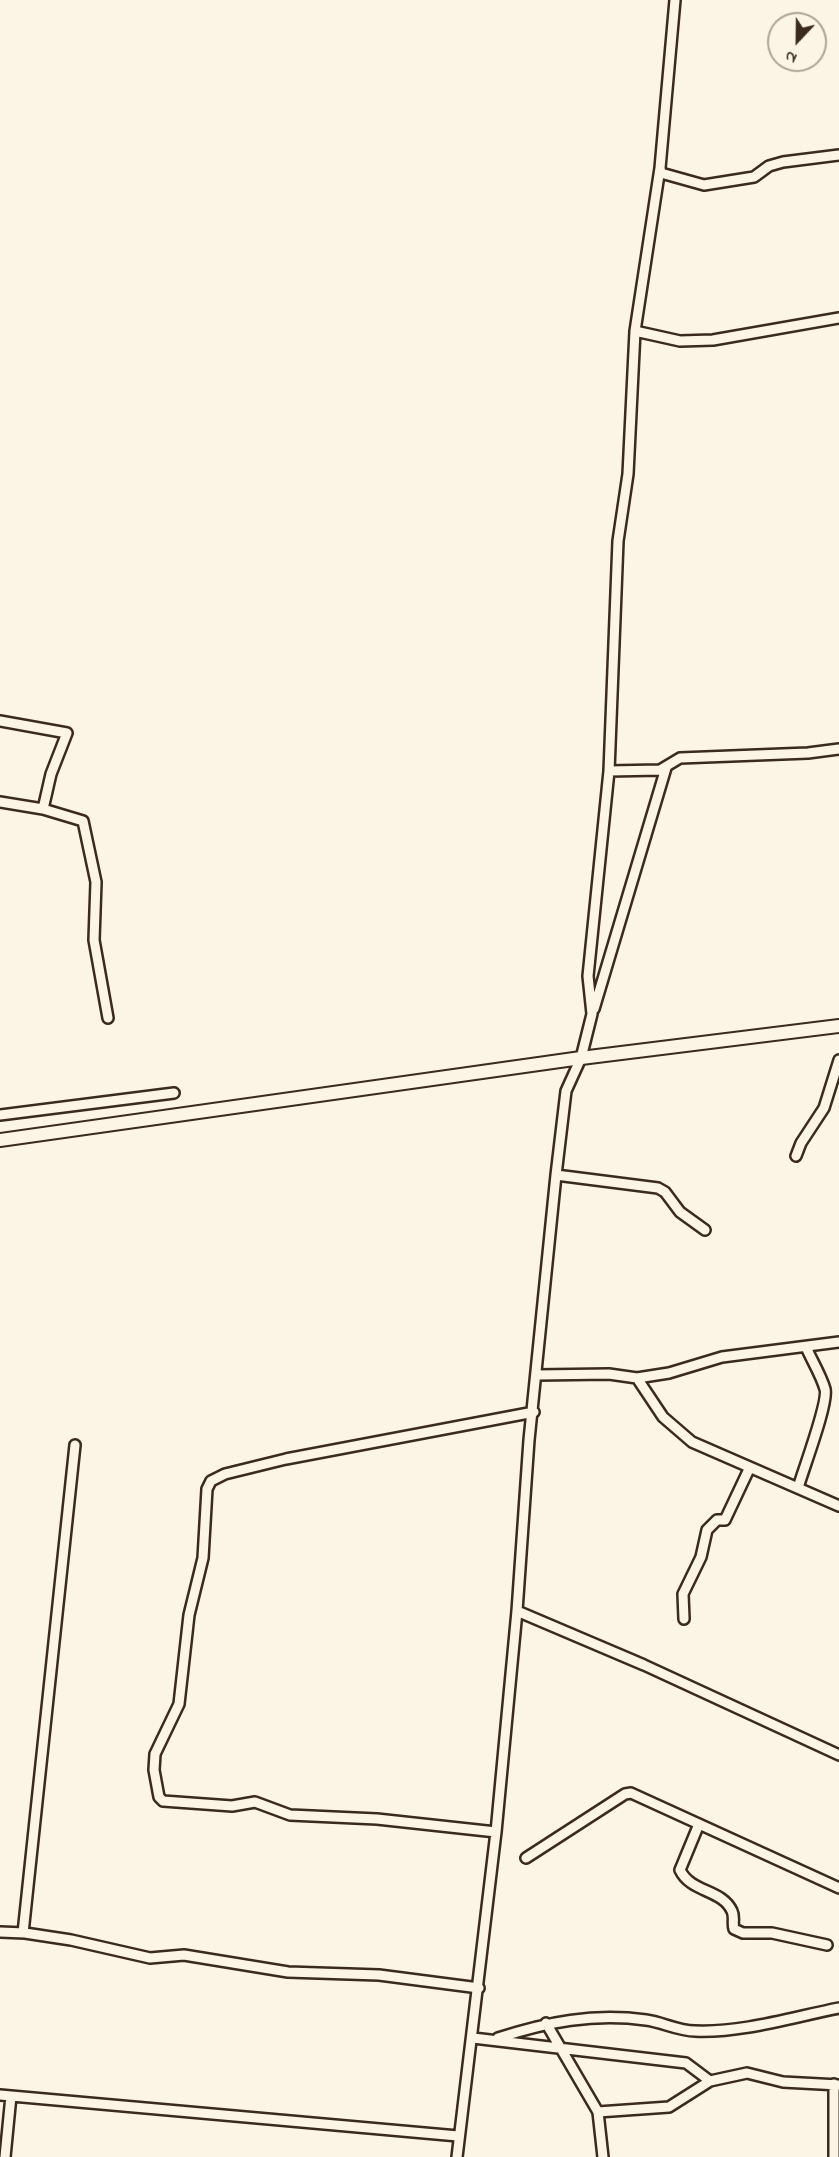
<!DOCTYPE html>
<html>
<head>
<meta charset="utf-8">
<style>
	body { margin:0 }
	#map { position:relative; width:839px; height:2157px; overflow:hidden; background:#fcf5e5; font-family:"Indie Flower",sans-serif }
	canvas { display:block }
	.north { position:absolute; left:767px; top:12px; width:60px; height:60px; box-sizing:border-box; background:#fcf5e5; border:2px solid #afa495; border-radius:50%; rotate:202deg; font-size:16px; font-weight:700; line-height:24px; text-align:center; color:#3b2a1e }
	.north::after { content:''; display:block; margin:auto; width:21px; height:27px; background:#3b2a1e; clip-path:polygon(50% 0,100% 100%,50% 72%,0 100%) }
</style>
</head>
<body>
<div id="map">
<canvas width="839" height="2157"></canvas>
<div class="north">N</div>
</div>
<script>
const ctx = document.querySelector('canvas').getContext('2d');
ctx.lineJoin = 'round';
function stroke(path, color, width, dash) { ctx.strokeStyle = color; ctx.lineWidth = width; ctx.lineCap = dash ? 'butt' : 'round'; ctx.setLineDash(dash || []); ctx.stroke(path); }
const street = new Path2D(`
	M660,168L661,173L704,185L754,177L769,166L783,162L839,155
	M635,331L680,341L713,340L839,318
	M0,721L67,733L51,774L43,809
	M609,771L660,770L680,758L808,753L839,749
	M0,802L43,809L83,821L96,882L94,940L108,1018
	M594,1009L666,768
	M0,1115L174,1093
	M796,1156L801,1143L824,1108L839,1060
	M556,1175L658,1188L665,1192L680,1212L705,1230
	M537,1375L609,1374L637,1378L669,1373L722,1357L839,1342
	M637,1378L663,1417L692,1442L839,1506
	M798,1488C803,1470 829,1402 825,1389C821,1375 812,1361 806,1347
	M517,1611L644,1665L839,1755
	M684,1619L683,1594L701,1557L707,1530L717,1520H725L750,1467
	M699,1824L680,1870C691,1893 722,1889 732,1911C735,1917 732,1923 734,1929L743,1933H772L827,1945
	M496,1832L377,1819L290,1815L255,1802L232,1806L163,1801L159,1797L154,1770L155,1754L179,1704L189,1615L203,1558L207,1489L211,1481L225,1474L286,1459L534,1412
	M526,1858L625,1794L631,1793L839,1888
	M0,1932L25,1933L71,1940L150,1958L184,1955L288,1972L379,1975L479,1988
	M23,1933L75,1445
	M546,2023L598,2112L603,2157
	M473,2038L686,2063L710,2081L747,2073L783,2082L839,2085
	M498,2038C547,2022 593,2013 646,2020C662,2022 678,2031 695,2031C742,2033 793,2017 839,2008
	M834,2084V2157
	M0,2095L458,2136
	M598,2112L669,2107L710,2081
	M5,2157L11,2096
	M457,2157L496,1832L517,1611L529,1440L556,1175L566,1091L581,1058L592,1014L588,976L609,771L618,541L628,474L635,331L660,168L675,0`);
const secondary = new Path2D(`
	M0,1140L581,1058L839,1026`);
stroke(street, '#3b2a1e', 14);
stroke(secondary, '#3b2a1e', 16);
stroke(street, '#fcf5e5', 9);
stroke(secondary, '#fcf5e5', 12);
</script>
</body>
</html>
